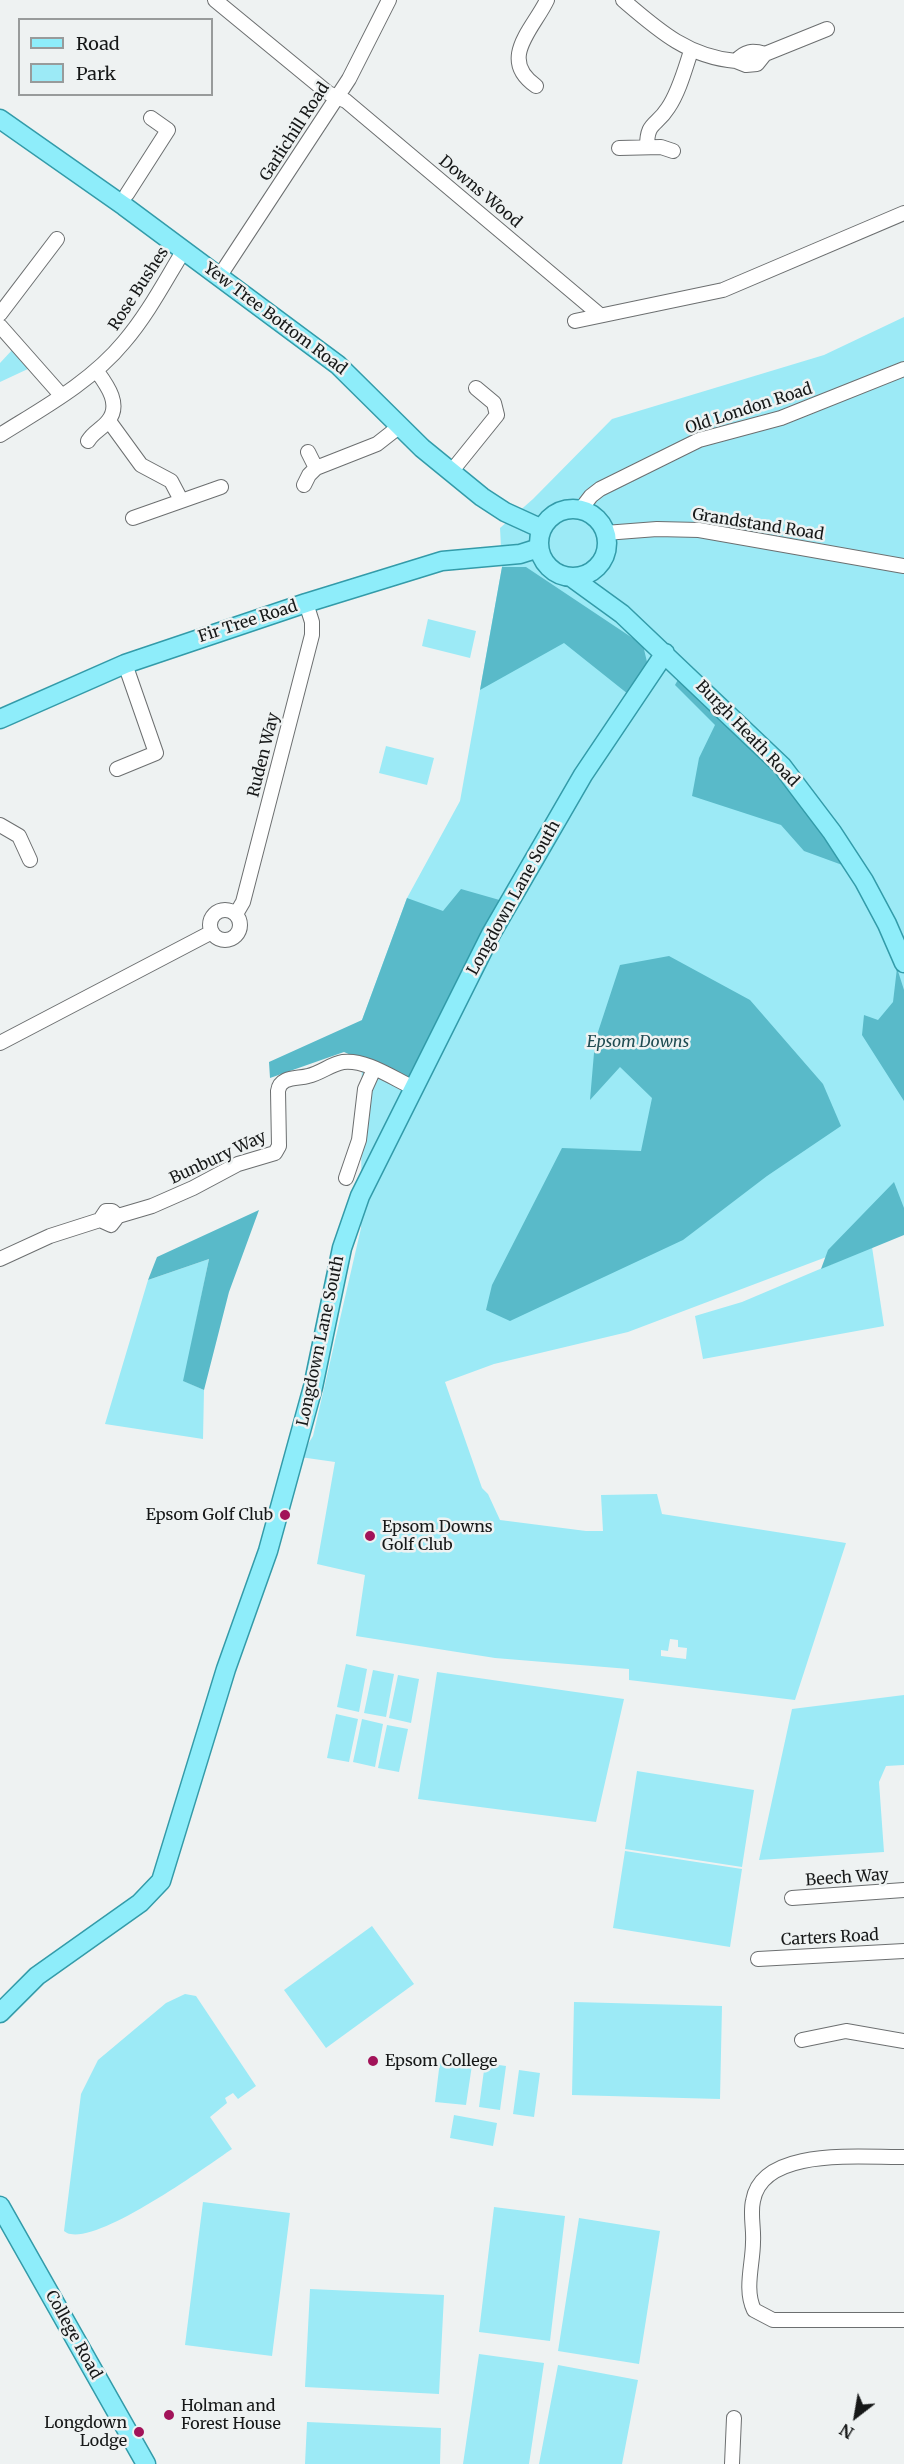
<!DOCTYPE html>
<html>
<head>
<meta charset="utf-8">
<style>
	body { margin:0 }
	#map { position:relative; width:904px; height:2464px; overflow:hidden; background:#eef2f2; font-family:Merriweather,serif }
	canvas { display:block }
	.legend { position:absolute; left:18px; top:18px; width:195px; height:78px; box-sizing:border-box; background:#eef2f2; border:2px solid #989b9b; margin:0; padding:8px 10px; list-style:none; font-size:18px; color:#161818 }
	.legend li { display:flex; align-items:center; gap:12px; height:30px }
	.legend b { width:30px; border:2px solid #989b9b }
	.north { position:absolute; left:826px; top:2386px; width:60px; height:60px; -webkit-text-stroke:4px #eef2f2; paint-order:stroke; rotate:211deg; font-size:16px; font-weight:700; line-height:24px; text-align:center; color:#161818 }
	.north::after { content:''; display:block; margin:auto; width:21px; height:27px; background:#161818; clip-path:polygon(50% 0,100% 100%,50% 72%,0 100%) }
</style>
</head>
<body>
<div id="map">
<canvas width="904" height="2464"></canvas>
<ul class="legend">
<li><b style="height:8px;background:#8eedfa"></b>Road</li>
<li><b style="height:16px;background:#9ceaf6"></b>Park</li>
</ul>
<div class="north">N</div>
</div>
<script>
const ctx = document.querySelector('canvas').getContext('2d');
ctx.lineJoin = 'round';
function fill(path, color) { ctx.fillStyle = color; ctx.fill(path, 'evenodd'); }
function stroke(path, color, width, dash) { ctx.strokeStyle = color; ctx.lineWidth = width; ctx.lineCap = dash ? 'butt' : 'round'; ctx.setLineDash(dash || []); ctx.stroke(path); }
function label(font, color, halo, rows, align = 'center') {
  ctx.font = font + ' Merriweather,serif'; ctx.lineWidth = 5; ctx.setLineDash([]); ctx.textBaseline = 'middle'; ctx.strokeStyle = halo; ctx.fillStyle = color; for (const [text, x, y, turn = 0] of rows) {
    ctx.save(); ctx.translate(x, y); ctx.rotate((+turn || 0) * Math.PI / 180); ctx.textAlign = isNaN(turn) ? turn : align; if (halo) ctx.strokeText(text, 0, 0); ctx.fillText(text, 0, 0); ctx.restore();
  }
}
fill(new Path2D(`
	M904,317V1221L829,1256L628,1332L494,1364L445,1382L482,1488L488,1494L500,1520L586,1531H603L601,1495L657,1494L662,1514L846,1543L795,1700L629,1680V1669L495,1658L356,1636L365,1575L317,1564L335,1462L300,1457L313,1436L361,1228L362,1020L407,898L460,801L502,567L500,528L533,499L612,419L824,355ZM670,1639L678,1640V1647L687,1648L686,1659L661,1656V1650L668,1651Z
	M13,349L30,368L0,382V363Z
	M428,619L476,631L470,658L422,646Z
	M386,746L434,758L427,785L379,773Z
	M872,1247L884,1326L703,1359L695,1316L742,1302Z
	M209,1259L184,1381L204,1390L203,1439L105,1424L148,1280Z
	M346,1664L367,1669L359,1712L337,1707Z
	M373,1670L394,1674L386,1717L364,1713Z
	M437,1672L624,1699L596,1822L418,1799Z
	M398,1675L419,1679L411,1723L389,1718Z
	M904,1695V1765L886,1766L879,1782L884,1852L759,1860L792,1709Z
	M336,1714L358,1719L349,1762L327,1758Z
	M362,1719L383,1724L375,1767L353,1762Z
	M387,1725L408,1729L399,1772L378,1768Z
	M637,1771L754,1790L742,1867L625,1849Z
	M625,1851L742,1869L730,1947L613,1928Z
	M372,1926L414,1984L326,2048L284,1990Z
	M185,1994L196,1996L256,2086L238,2099L233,2093L225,2098L227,2103L210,2117L232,2149C204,2168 97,2246 67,2233L64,2231L81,2094L98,2060L166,2003Z
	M574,2002L722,2006L720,2099L572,2095Z
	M440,2061L472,2065L466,2105L435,2102Z
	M485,2063L506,2066L500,2110L479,2107Z
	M519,2070L540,2073L534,2117L513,2114Z
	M454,2115L497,2123L493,2146L450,2138Z
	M203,2202L290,2213L272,2356L185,2345Z
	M494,2207L565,2216L550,2341L479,2332Z
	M579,2218L660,2231L639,2364L558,2351Z
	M310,2289L444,2295L439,2394L305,2387Z
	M479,2354L544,2363L529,2464H463Z
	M558,2365L638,2380L622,2464H539Z
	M307,2422L441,2428L440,2464H305Z`), '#9ceaf6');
fill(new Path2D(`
	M502,567H526L643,645L647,662L628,694L564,643L480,690Z
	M680,676L747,743L794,795L845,866L804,851L781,825L692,796L699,758L715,725L675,685Z
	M461,889L503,901L411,1071L408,1080L344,1052L270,1078L269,1062L362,1020L407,898L443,911Z
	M669,956L750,1000L823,1084L841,1126L767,1176L683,1240L510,1321L486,1310L492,1285L562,1148L641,1151L652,1098L620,1067L590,1100L595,1041L620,965Z
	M897,968L904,990V1101L862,1035L864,1015L878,1020L893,1002Z
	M894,1182L904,1208V1235L821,1269L828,1250Z
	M259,1210L229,1292L204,1390L183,1381L209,1259L148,1280L157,1257Z`), '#59bac9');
const minor = new Path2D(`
	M215,0L328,93L346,101L600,315
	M623,0C658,30 688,57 736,61C745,51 752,50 765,54
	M736,61L746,65L757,64L765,54L827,29
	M536,86C497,59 534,28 547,0
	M647,147C647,121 656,127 668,108C679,92 685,69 691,51
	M619,148L661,147L673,151
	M127,194L168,130L151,118
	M219,277L349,79L389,0
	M0,314L57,239
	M575,321L723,290L904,213
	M0,326L61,395
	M109,421L141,465L171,481L181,500
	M0,435C43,408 91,382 124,342C148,314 165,281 184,250
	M88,441C93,432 102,429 108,421C122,404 106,384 96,370
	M308,452L316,468L377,444L400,426
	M451,472L497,415L494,403L476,388
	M304,485L309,475L316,468
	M581,509L591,496L600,489L699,440L781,418L904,369
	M133,518L221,487
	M605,533L657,529L699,530L904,566
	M117,769L156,753L125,664
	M0,825L19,836L30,860
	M210 925a15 15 0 1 1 30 0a15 15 0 1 1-30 0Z
	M236,914L243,902L312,635V622L306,603
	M0,1043L212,932
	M346,1178L359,1140L365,1089L374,1069
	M100,1220L111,1225L118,1216L152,1206L193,1188L238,1164L275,1153L279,1146L278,1091C280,1076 297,1079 308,1076C321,1073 331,1064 343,1062C366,1059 394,1079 414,1088
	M0,1259L50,1236L100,1220L106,1211H112L118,1216
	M792,1898L904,1890
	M758,1959L904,1951
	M802,2040L846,2031L904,2041
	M904,2157C863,2158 762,2146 753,2201C750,2214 754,2229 753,2242C753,2264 744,2289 754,2310L773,2320H904
	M732,2464L734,2418`);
const major = new Path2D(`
	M0,119L124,206L338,365L422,448L482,497L505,512L540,528
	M539 543a34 34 0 1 1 68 0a34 34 0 1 1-68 0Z
	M571,577L622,614L782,766L832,832L864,881L887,924L904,963
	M0,719L125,664L306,603L442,561L520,554L539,548
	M0,2013L37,1976L140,1903L161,1881L226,1669L268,1551L313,1387L342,1248L360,1196L491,934L583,775L665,653
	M0,2206L146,2464`);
stroke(minor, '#6c6f70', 16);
stroke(major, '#339ba9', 21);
stroke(minor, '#fff', 14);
stroke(major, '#8eedfa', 18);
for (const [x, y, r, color] of [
	[285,1515,6,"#a21359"],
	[370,1536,6,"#a21359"],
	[373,2061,6,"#a21359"],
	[169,2415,6,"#a21359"],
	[139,2432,6,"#a21359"]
]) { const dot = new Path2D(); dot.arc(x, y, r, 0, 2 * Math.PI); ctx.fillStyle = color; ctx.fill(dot); stroke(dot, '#eef2f2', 2); }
label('16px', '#161818', '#eef2f2', [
	["Garlichill Road",295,132,-57],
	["Downs Wood",480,192,40],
	["Rose Bushes",139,289,-57],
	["Yew Tree Bottom Road",275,319,37],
	["Old London Road",749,409,-18],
	["Grandstand Road",758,525,9],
	["Fir Tree Road",248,622,-18],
	["Burgh Heath Road",747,734,46],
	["Ruden Way",264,755,-76],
	["Longdown Lane South",514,898,-61],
	["Bunbury Way",218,1158,-25],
	["Longdown Lane South",321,1341,-78],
	["Beech Way",847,1878,-4],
	["Carters Road",830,1938,-3],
	["College Road",73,2335,61]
]);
label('italic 16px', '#204c52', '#eef2f2', [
	["Epsom Downs",638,1042]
]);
label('16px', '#161818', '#eef2f2', [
	["Epsom Golf Club",273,1515,"right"],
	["Epsom Downs",382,1527],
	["Golf Club",382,1545],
	["Epsom College",385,2061],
	["Holman and",181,2406],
	["Forest House",181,2424],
	["Longdown",127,2423,"right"],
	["Lodge",127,2441,"right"]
], 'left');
</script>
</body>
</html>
